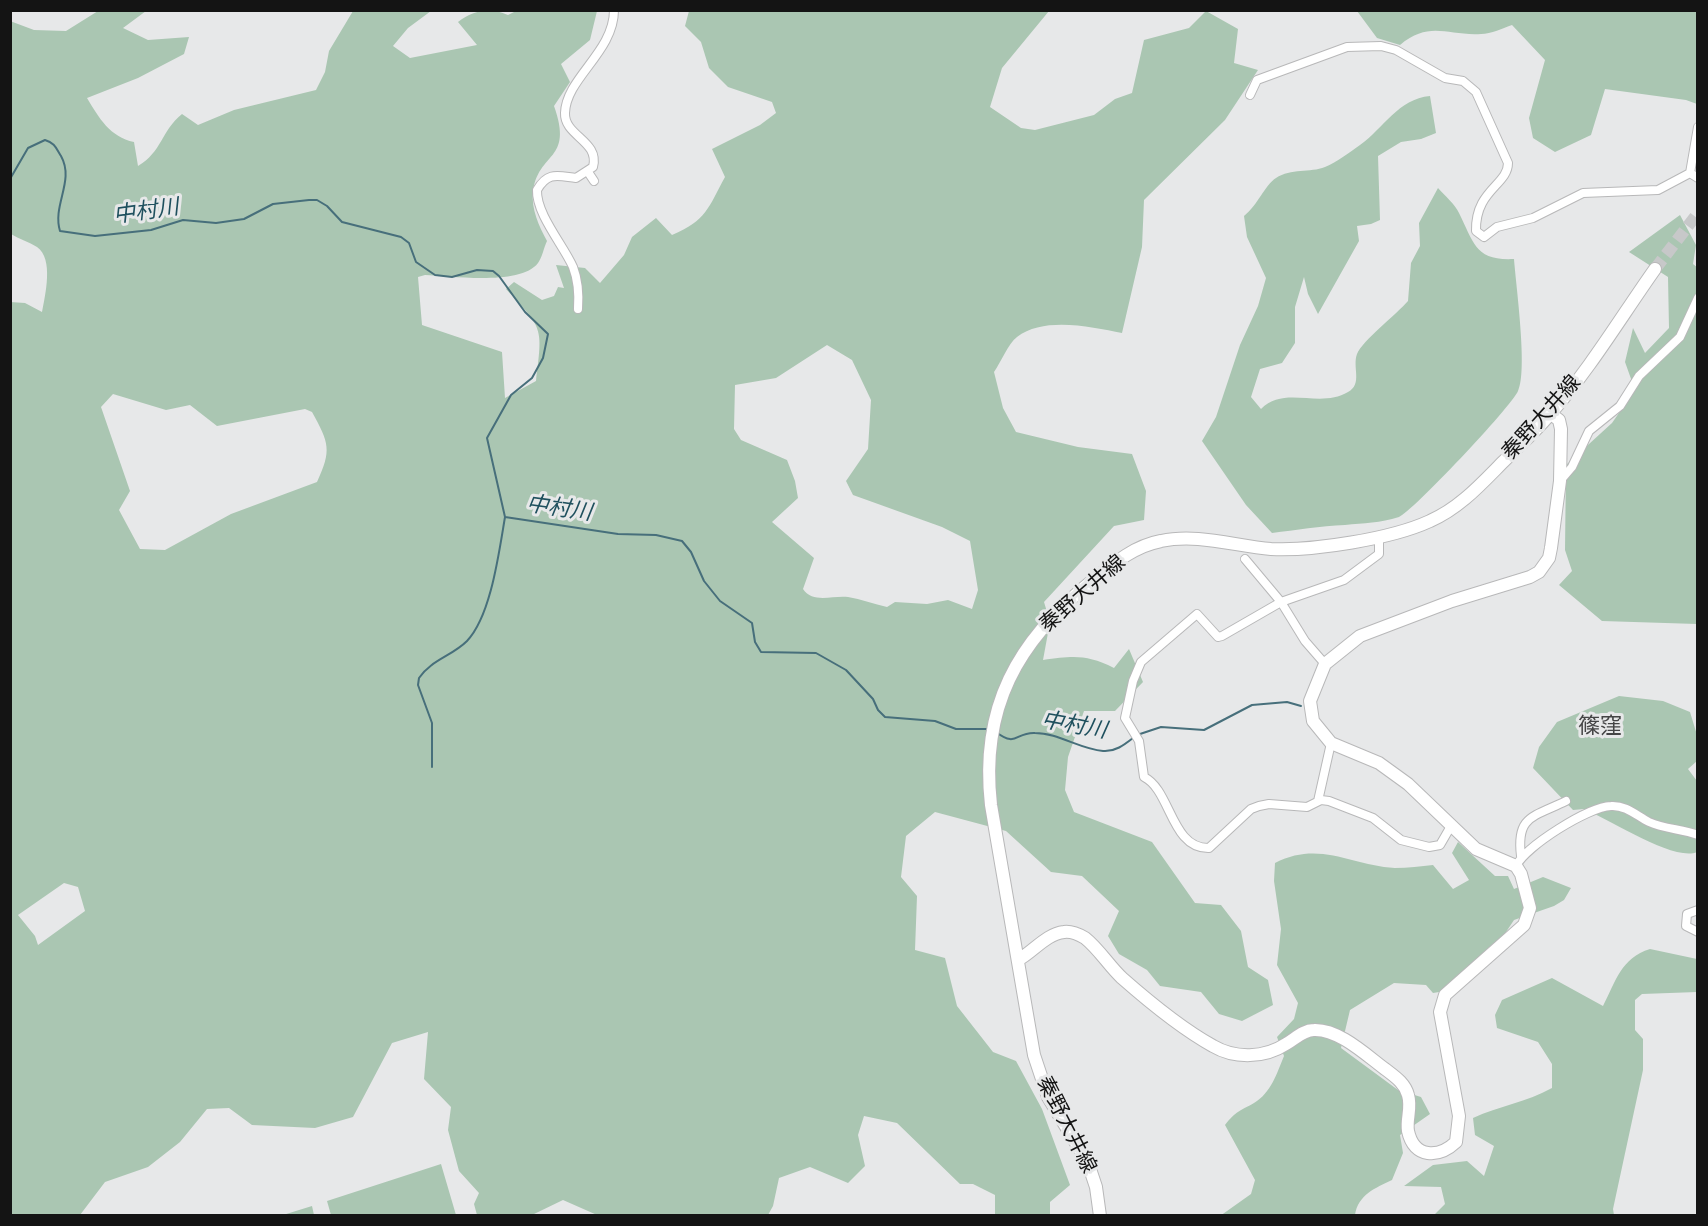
<!DOCTYPE html>
<html>
<head>
<meta charset="utf-8">
<style>
	body { margin:0 }
	#map { position:relative; width:1708px; height:1226px; overflow:hidden; background:#e7e8e9; font-family:"Space Grotesk",sans-serif }
	canvas { display:block }
	.frame { position:absolute; inset:0; border:12px solid #141414; pointer-events:none }
</style>
</head>
<body>
<div id="map">
<canvas width="1708" height="1226"></canvas>
<div class="frame"></div>
</div>
<script>
const ctx = document.querySelector('canvas').getContext('2d');
ctx.lineJoin = 'round';
function fill(path, color) { ctx.fillStyle = color; ctx.fill(path, 'evenodd'); }
function stroke(path, color, width, dash) { ctx.strokeStyle = color; ctx.lineWidth = width; ctx.lineCap = dash ? 'butt' : 'round'; ctx.setLineDash(dash || []); ctx.stroke(path); }
function label(font, color, halo, rows, align = 'center') {
  ctx.font = font + ' "Space Grotesk","Noto Sans JP",sans-serif'; ctx.lineWidth = 6; ctx.setLineDash([]); ctx.textBaseline = 'middle'; ctx.strokeStyle = halo; ctx.fillStyle = color; for (const [text, x, y, turn = 0] of rows) {
    ctx.save(); ctx.translate(x, y); ctx.rotate((+turn || 0) * Math.PI / 180); ctx.textAlign = isNaN(turn) ? turn : align; if (halo) ctx.strokeText(text, 0, 0); ctx.fillText(text, 0, 0); ctx.restore();
  }
}
fill(new Path2D(`
	M98,11H146L123,28L148,40L189,37L184,54L138,78L87,98C99,118 110,137 134,142L138,166C162,152 161,131 182,114L198,125L234,110L316,90L325,72L329,51L353,11H431L408,28L393,46L410,58L477,45L458,22C474,10 489,7 508,15L516,11H597L590,40L561,64L570,82L554,106C574,162 538,151 533,192C531,209 539,226 547,241C544,247 542,258 538,263C521,286 451,276 425,275L418,277L422,325L502,352L505,398L536,381C543,326 543,329 506,289L514,282L542,300L554,296L558,287L564,288L556,265L585,268L600,283L624,255L632,237L656,218L672,235C707,220 708,208 725,177L712,149L760,125L776,113L772,102L728,87L709,68L701,42L685,26L689,11H1049L1002,68L990,107L1021,128L1035,130L1094,115L1115,99L1132,93L1144,40L1189,28L1206,11L1238,29L1234,63L1258,70L1225,120L1144,200L1142,247L1122,333C1092,327 1044,316 1017,337C1008,344 1001,362 994,372L1003,408L1016,432L1078,447L1132,454L1146,491L1144,520L1114,526L1044,602L1050,622L1043,660C1073,656 1086,654 1114,668L1129,649L1143,682L1115,711H1084L1068,757L1065,790L1074,812L1152,842L1195,903L1221,905L1241,931L1248,967L1268,980L1273,1005L1242,1021L1219,1014L1201,992L1160,986L1147,970L1119,954L1108,936L1119,911L1082,876L1051,872L1006,831L935,812L906,836L901,877L917,896L915,950L945,958L957,1006L993,1052L1016,1061L1042,1109L1070,1185L1050,1202V1215H995V1195L973,1184H960L897,1123L864,1116L858,1135L865,1166L848,1183L810,1167L779,1178L773,1206L768,1215H597L563,1200L532,1215H477L474,1204L479,1193L459,1171L448,1130L451,1107L424,1079L428,1032L392,1043L353,1117L315,1128L252,1125L229,1108L207,1109L180,1142L148,1167L105,1182L80,1215H11L10,302L25,303L42,312C45,295 54,259 37,247C29,242 19,239 11,234L10,21L34,30L66,31ZM827,345L852,360L871,400L868,449L846,481L853,495L942,527L970,541L978,590L972,609L948,600L927,604L895,602L887,607C874,604 861,599 848,597C833,595 813,604 803,589L814,558L772,522L798,498L795,481L787,460L741,440L734,429L735,385L776,378ZM113,394L166,410L190,405L217,426L305,409L312,412C329,443 332,450 317,482L231,514L165,550L140,549L119,510L130,491L101,407ZM64,883L78,887L85,911L38,945L35,936L18,915Z
	M1357,11H1697V104L1686,100L1605,89L1591,135L1555,152L1533,138L1529,118L1545,60L1512,25C1503,28 1491,34 1481,34C1447,36 1430,20 1400,45L1377,38Z
	M1430,96L1436,133L1421,139L1401,142L1378,156L1380,220L1371,224L1357,226L1359,241L1318,314L1308,294L1304,277L1295,307V343L1282,363L1260,369L1251,397L1261,409C1284,385 1320,409 1348,392C1363,384 1352,367 1357,354C1362,341 1397,314 1408,301L1411,263L1420,246L1419,223L1438,188C1445,196 1455,204 1459,213C1474,243 1475,261 1514,259C1516,286 1528,371 1518,391C1512,406 1411,513 1399,517C1380,523 1364,523 1345,525C1320,526 1296,530 1272,533L1246,505L1202,441L1216,417L1240,345L1258,306L1266,278L1247,237L1244,216C1258,205 1264,186 1276,178C1291,168 1310,173 1325,167C1337,162 1350,152 1360,145C1384,128 1398,99 1430,96Z
	M1680,215L1696,245L1693,264L1698,268L1697,624L1602,621L1559,585L1572,571L1565,550L1566,465L1612,423L1635,390L1625,362L1633,328L1645,353L1669,328L1668,277L1629,252Z
	M1619,696L1663,701L1690,712L1697,735V761L1688,769L1697,781V852C1674,862 1609,819 1584,809L1573,810L1533,768L1539,747L1557,722Z
	M1458,842L1495,876H1508L1514,889L1543,877L1571,888L1564,900L1554,906L1514,920L1500,941L1488,948L1445,991L1433,993L1426,985L1394,983L1350,1010L1341,1048L1398,1090L1421,1097L1430,1114L1400,1135L1403,1153L1392,1180C1375,1188 1358,1195 1355,1215L1220,1216L1251,1194L1255,1180L1225,1125C1236,1111 1240,1111 1254,1103C1271,1093 1277,1073 1284,1056L1277,1037L1294,1019L1298,1003L1277,965L1281,929L1274,881L1275,863C1320,840 1352,866 1395,868C1408,868 1421,866 1433,865L1453,889L1469,880L1452,853Z
	M1650,949L1697,959V992L1642,994L1635,1000V1030L1643,1039V1070L1613,1209L1614,1215H1434L1445,1204L1441,1187L1404,1186L1433,1165L1467,1161L1484,1176L1494,1146L1475,1135L1473,1118C1499,1106 1527,1102 1552,1088V1064L1538,1042L1497,1028L1495,1015L1502,1000L1552,978L1603,1006C1616,981 1621,958 1650,949Z
	M441,1164L456,1215H331L327,1201Z
	M312,1206L314,1215H283Z`), '#aac6b2');
stroke(new Path2D(`
	M10,179L28,148L45,140C55,143 56,148 61,156C75,181 52,205 60,231L95,236L151,230L183,220L216,223L244,219L273,204L309,200H317L327,206L342,222L401,237L409,243L416,262L435,275L452,277L477,270L493,271L499,276L525,312L548,334L543,358L532,378L511,395L487,438L505,517L618,534L656,535L682,541L691,552L704,581L720,601L752,623L755,642L761,652L816,653L846,670L873,699L878,710L885,717L935,721L956,729H988
	M996,732C1017,748 1015,732 1035,733C1058,733 1080,749 1103,751C1115,752 1124,745 1133,738
	M1137,735L1161,727L1204,730L1252,705L1287,702L1301,706
	M432,767V723L418,685L419,678C431,660 452,656 467,641C491,616 499,552 505,517`), '#476f7b', 2);
stroke(new Path2D(`
	M1655,269L1698,213`), '#c7c8c9', 12, [12, 6]);
const street = new Path2D(`
	M1250,95L1257,80L1347,47L1381,46L1396,50L1445,78L1463,81L1476,92L1508,163C1508,185 1475,190 1476,231L1484,237L1497,227L1533,218L1583,193L1658,190L1690,173
	M1698,127L1690,173L1698,178
	M588,172L594,181
	M578,309C579,295 578,280 573,267C564,246 536,214 537,190C548,171 558,176 576,178L593,167C600,141 564,136 565,113C566,78 614,52 614,10
	M1560,481L1572,467L1589,431L1620,406L1639,376L1680,337L1698,298
	M1379,536V554L1344,580L1281,602L1222,636L1218,637L1197,614L1141,662L1133,681L1125,718L1139,741L1144,777C1171,790 1171,849 1209,848L1251,809L1259,806L1269,804L1307,807L1321,800L1329,801L1373,818L1401,840L1429,847L1440,845L1451,826
	M1245,559L1281,602L1305,641L1325,664
	M1318,801L1331,743
	M1521,856C1516,816 1533,817 1566,801
	M1516,866C1526,846 1588,807 1611,806C1626,805 1637,816 1649,822C1664,829 1682,829 1698,835
	M1698,910L1687,914L1686,926L1698,932`);
const secondary = new Path2D(`
	M1018,960C1033,952 1046,934 1064,932C1071,931 1078,934 1085,938C1099,949 1109,966 1122,978C1147,1000 1184,1030 1213,1046C1235,1059 1265,1058 1286,1044C1295,1039 1303,1030 1314,1030C1339,1029 1366,1055 1385,1069C1394,1076 1405,1083 1408,1095C1412,1108 1406,1119 1408,1131C1414,1159 1439,1158 1456,1142L1459,1116L1440,1012L1445,995L1524,925L1530,908L1521,874L1516,866L1476,849L1408,784L1379,763L1331,743L1313,721L1310,701L1325,664L1360,636L1452,601L1530,577L1539,572L1549,558L1551,548L1560,481L1561,429L1559,420L1551,414
	M1100,1216L1096,1187L1088,1163L1048,1097L1034,1055L991,805C980,708 1017,641 1092,581C1113,564 1134,546 1161,541C1197,533 1235,546 1271,549C1313,551 1391,539 1430,521C1460,508 1482,483 1504,461C1520,445 1537,430 1551,413C1590,369 1621,317 1655,269`);
stroke(street, '#b8b8b9', 10);
stroke(secondary, '#b8b8b9', 14);
stroke(street, '#fff', 8);
stroke(secondary, '#fff', 12);
label('21px', '#141414', '#e7e8e9', [
	["秦野大井線",1542,418,-48],
	["秦野大井線",1083,594,-41],
	["秦野大井線",1066,1125,63]
]);
label('italic 22px', '#1f505e', '#e7e8e9', [
	["中村川",146,212,-8],
	["中村川",559,509,8],
	["中村川",1074,726,10]
]);
label('22px', '#444445', '#e7e8e9', [
	["篠窪",1600,727]
]);
</script>
</body>
</html>
